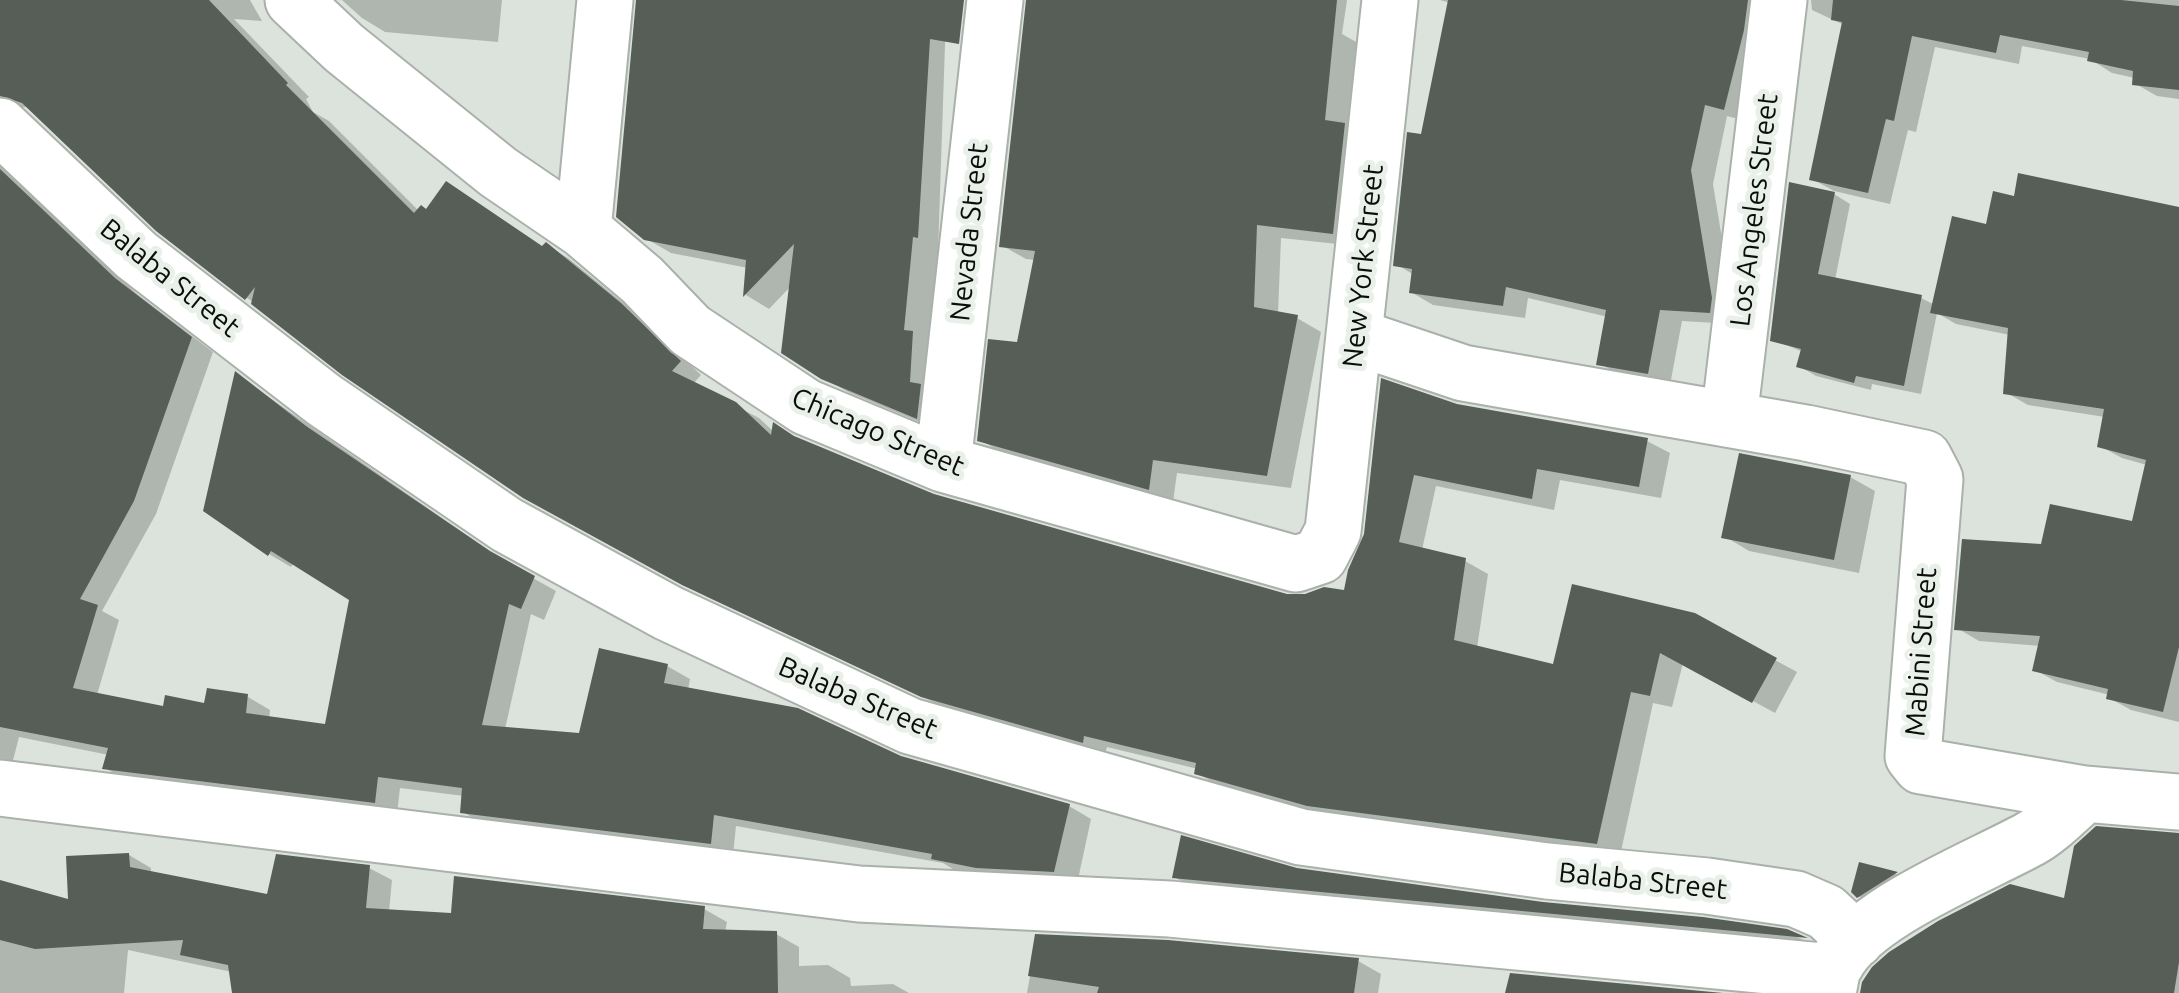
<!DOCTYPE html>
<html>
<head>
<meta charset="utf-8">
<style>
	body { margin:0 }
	canvas { display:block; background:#dbe3dc }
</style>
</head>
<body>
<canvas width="2179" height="993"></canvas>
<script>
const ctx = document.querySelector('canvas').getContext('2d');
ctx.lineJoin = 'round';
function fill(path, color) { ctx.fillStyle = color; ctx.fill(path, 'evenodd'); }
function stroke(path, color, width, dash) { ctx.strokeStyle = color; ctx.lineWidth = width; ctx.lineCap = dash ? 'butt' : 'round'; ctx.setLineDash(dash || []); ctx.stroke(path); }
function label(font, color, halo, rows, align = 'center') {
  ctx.font = font + ' Ubuntu,sans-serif'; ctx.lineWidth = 10; ctx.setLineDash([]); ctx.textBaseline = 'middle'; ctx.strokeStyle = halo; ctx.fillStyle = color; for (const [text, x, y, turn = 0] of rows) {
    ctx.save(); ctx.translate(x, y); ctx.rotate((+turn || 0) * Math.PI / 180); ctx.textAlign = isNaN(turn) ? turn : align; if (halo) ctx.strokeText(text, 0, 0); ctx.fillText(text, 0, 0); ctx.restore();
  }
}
fill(new Path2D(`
	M0,0H250L262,21L234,19L309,97L306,99L313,112L329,121L419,211L544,248L546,245L568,258L643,319L701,375L693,384L759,418L774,432L934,496L1287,597L1346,592L1351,570L1457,406L1647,441L1670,453L1661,498L1560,480L1554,510L1436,486L1422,550L1465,561L1488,574L1477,648L1554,667L1574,587L1775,660L1797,672L1775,713L1683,663L1672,707L1653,703L1620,856L1332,818L1219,786L1197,773L1198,769L1107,747L1105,754L946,708L707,597L247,298L158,229L29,107H16L0,117Z
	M342,0H502L498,42L385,32L362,18Z
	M638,0H923L946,15L938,252L929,343L937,348L941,431L848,392L822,377L792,285L769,309L746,295L748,268L671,253L645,238Z
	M1028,0H1347L1342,34L1358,43L1349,128L1357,246L1281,238L1278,314L1297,318L1321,332L1291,488L1177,473L1173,502L1004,454L980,440L1019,345L1036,260L1026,259L1001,245Z
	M1440,0H1774L1746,121L1727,116L1713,184L1734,312L1732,324L1682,321L1670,385L1621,376L1599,363L1608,317L1528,298L1525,318L1433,305L1411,292L1414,275L1396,264L1450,3Z
	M1811,0H2179V99L2157,96L2134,83L2135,78L2112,73L2090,59L2022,46L2019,64L1935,47L1916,132L1908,130L1890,204L1834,191L1812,179L1844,25L1812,10Z
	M0,163L137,294L213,352L156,514L102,611L119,620L97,695L165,709L207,706L248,697L270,710L269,719L327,727L352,598L294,562L291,567L269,554L237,375L508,564L556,591L544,620L531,614L505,729L581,736L667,666L690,679L688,690L900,758L1069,806L1091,819L1077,884L1000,880L956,871L943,863L736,826L733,855L485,825L463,812L464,796L400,788L397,814L127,781L105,768L109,755L19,737L10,772L0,779Z
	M1834,194L1850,204L1835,280L1921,298L1935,305L1988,227L2015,199L2179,210V722L2131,710L2109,698L2110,695L2057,682L2035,670L2041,646L1979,641L1957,628L2043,547L2134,524L2147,465L2122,458L2100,446L2105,417L2028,405L2005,392L2010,335L1956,324L1937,313L1921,394L1872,384L1871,390L1816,376L1799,366L1803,352L1772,339Z
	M1850,477L1875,491L1859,573L1749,551L1724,536Z
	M2179,835V993H1861L2066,901Z
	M129,855L151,868V873L269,897L369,868L392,880L389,912L453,916L704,909L727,922L725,932L776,934L799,947V966L828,965L850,978L851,986L893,984L909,993H234L232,972L128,950L124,993H0V882L71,902Z
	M1861,865L1897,874L1908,880L1871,903L1858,896Z
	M1296,870L1542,904L1787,932L1816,946L1191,886L1174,877Z
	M1037,936L1358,961L1381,974L1378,993H1027Z`), '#0003');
fill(new Path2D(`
	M0,0H209L288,83L286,85L414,213L421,205L426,209L446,181L542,246L546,242L621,303L681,361L672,371L736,402L771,435L773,422L794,436L934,494L1287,594H1305L1324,587L1344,590L1348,570L1364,534L1381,378L1457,404L1648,438L1639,487L1537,469L1532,499L1414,475L1399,542L1466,558L1454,640L1553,664L1572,584L1695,613L1777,658L1752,703L1660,653L1650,696L1631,692L1597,844L1307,806L1194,774L1196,763L1084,736L1083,743L921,697L682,585L523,498L342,375L251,304L255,287L245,300L156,231L22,103L0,96Z
	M636,0H964L959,44L930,39L918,238L913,237L904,330L913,331L910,382L921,384L917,419L821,379L781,353L794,244L743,297L746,260L644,240L616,217Z
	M1026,0H1337L1325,120L1345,123L1333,234L1257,225L1254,307L1298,315L1267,476L1153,460L1149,490L977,441L988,339L1017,342L1035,251L999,247Z
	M1448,0H1748L1744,30L1724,110L1705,105L1691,170L1712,298L1710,313L1660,310L1648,374L1596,365L1606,310L1506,287L1503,306L1409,293L1412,269L1393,266L1407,132L1421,134Z
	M1833,0H2121L2179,6V90L2132,85L2133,71L2087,61L2089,52L2000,35L1996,53L1912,36L1894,121L1886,119L1868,193L1809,180L1842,22L1831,20Z
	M0,169L115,278L192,337L134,501L80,599L98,605L73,688L163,706L165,695L204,703L207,688L248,694L246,713L325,724L349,600L271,551L268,556L203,511L235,371L306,426L490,551L535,576L521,609L509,604L482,725L579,733L599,648L668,664L664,683L798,708L901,756L1070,804L1054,872L976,868L931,859L932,854L714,815L711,844L460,813L462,788L378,777L375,803L102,769L108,748L0,727Z
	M2018,173L2179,207V647L2163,712L2106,699L2108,689L2032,671L2040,636L1954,630L1962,539L2041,544L2050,504L2132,521L2146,460L2097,447L2104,409L2003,394L2008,328L1930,313L1952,216L1986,224L1993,191L2014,196Z
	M1789,182L1835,192L1818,274L1922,295L1904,386L1856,376L1854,383L1796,367L1801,349L1770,341Z
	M1739,453L1851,475L1834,560L1721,538Z
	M2096,826L2179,833V962L2174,993H1860L1862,982L1872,967L1889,952L1938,921L2010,884L2064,898L2074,846Z
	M1181,835L1297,868L1543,902L1703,917L1787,929L1808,938L1172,878Z
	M129,853L130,867L267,894L276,854L370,865L366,908L451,913L454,876L705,906L703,929L777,931L778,993H232L228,965L180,955L183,940L35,949L0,940V880L68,899L66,856Z
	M1859,862L1898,872L1857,898L1851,892Z
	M1035,934L1168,940L1359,958L1354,993H1097L1099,987L1028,976Z
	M1510,973L1723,993H1505Z`), '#575d57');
const minor = new Path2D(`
	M293,0L344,48L498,172L583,230L642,280L690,330L806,407L943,464L1296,564L1320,556L1333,531L1390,0
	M0,126L136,255L324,400L507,525L668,613L910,726L1301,837L1547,871L1707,886L1796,899L1826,912L1856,940
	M583,230L605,0
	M1356,337L1463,373L1806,433L1924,458L1935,479L1913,756L1921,766L2085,794L2179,802
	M1729,419L1779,0
	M943,464L995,0
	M0,788L859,894L1170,909L1832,972L1828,993
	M1835,966C1861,913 1977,868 2030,839C2050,828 2067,809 2085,794`);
stroke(minor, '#aab1aa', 59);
stroke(minor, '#fff', 55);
label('28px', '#0b0d0b', '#e8f0e9', [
	["Los Angeles Street",1754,210,-83],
	["Nevada Street",969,232,-84],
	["New York Street",1363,266,-84],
	["Balaba Street",170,278,39],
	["Chicago Street",878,432,23],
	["Mabini Street",1921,652,-86],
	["Balaba Street",858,698,23],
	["Balaba Street",1643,881,6]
]);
</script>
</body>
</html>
